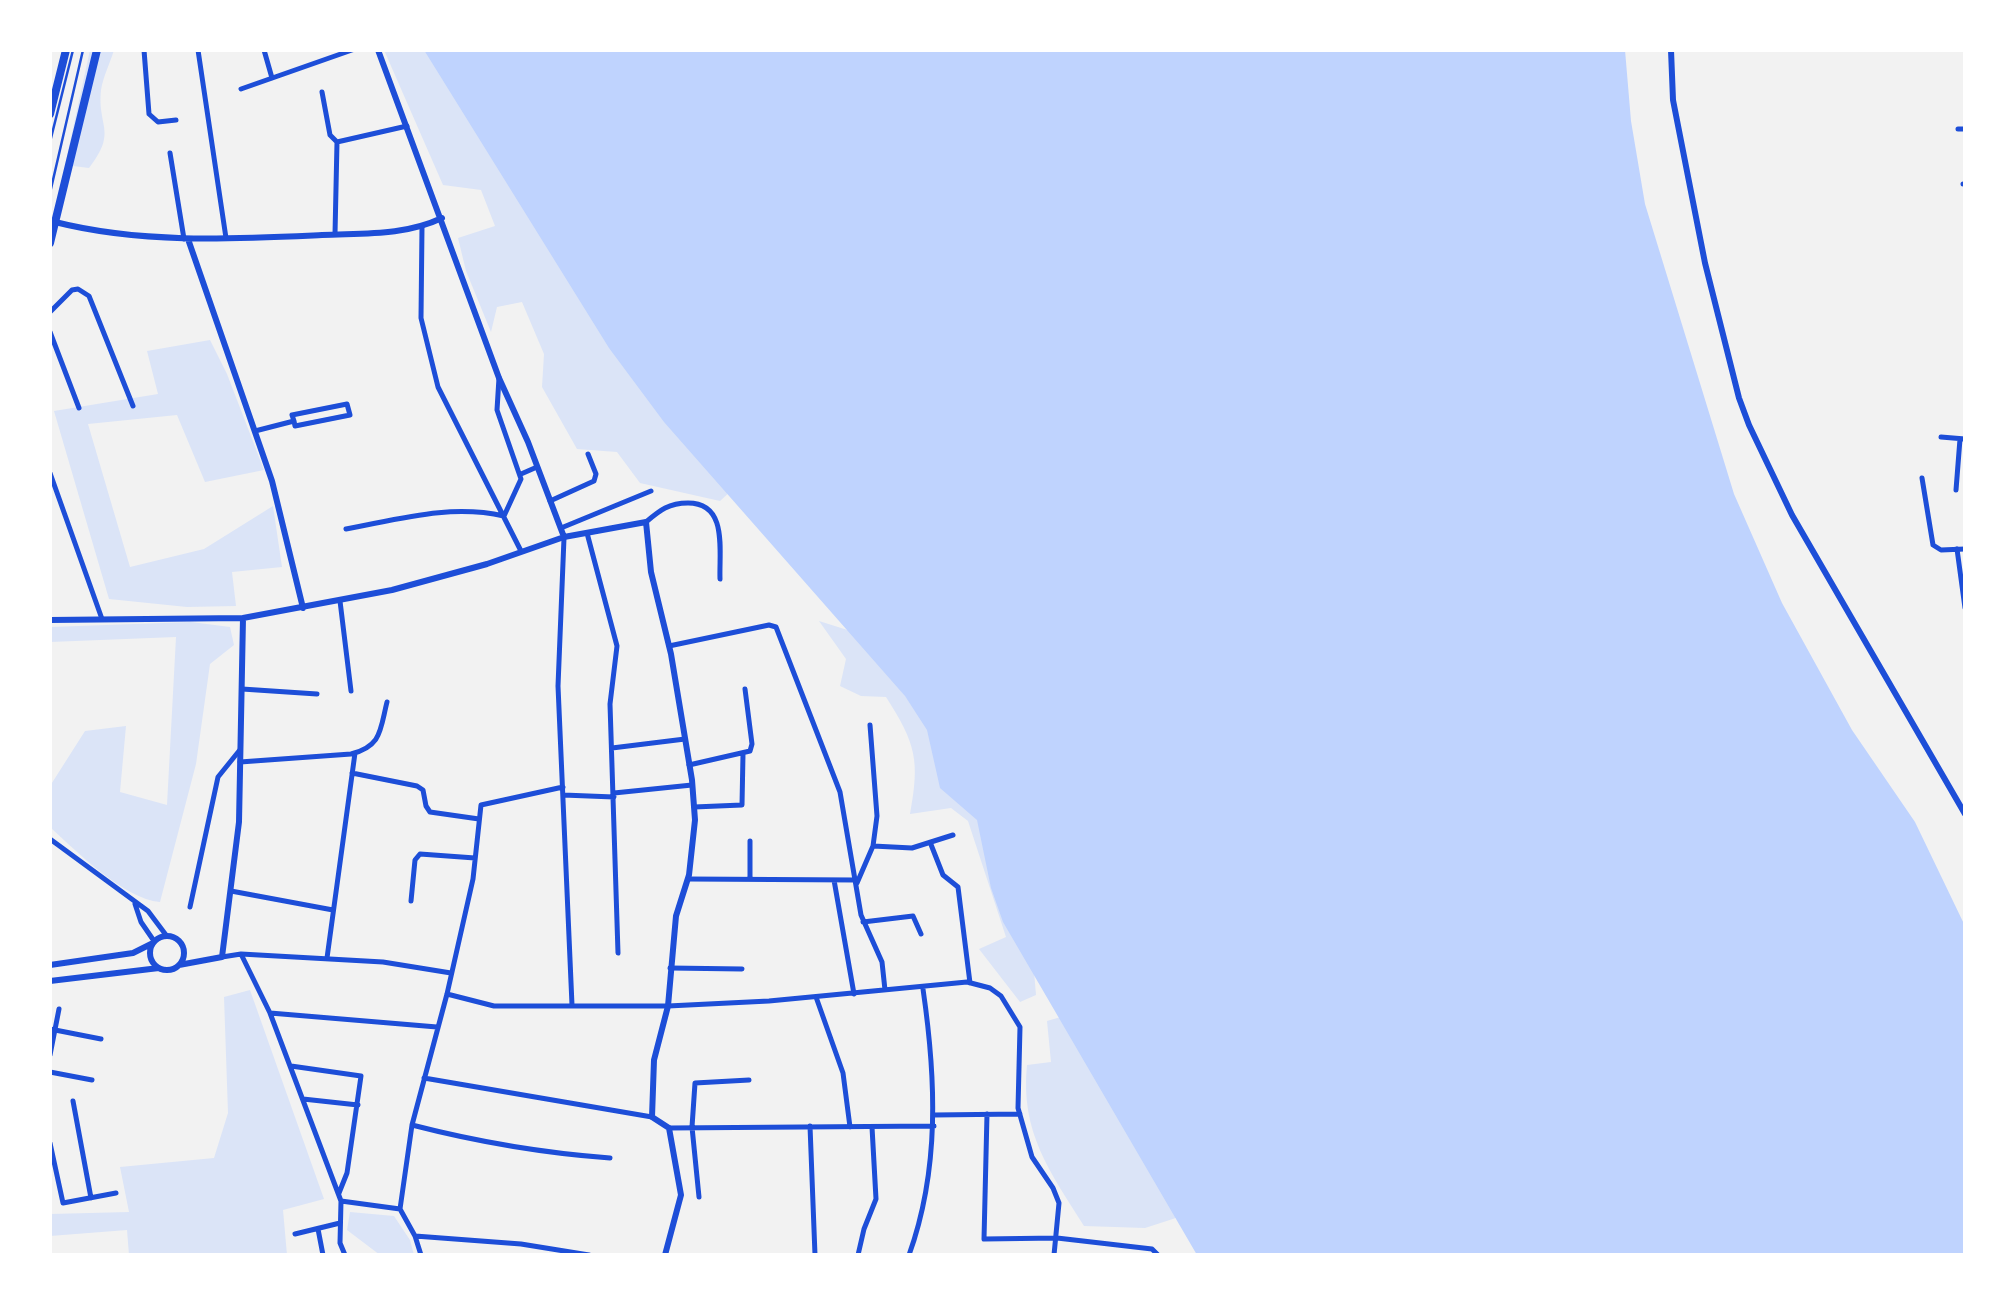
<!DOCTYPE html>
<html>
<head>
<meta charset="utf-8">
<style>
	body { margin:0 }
	#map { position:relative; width:2015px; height:1305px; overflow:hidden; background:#f2f2f2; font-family:Poppins,sans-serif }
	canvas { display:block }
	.frame { position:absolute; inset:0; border:52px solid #fff; pointer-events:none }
</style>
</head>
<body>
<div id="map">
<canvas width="2015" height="1305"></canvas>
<div class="frame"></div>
</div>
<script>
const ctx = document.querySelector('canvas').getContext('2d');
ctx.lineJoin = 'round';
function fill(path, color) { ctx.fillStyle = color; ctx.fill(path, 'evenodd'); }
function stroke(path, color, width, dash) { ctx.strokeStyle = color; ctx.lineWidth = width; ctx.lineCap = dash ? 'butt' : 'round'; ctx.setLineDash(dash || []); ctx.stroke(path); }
fill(new Path2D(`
	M90,50H114C110,63 103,77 101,90C97,127 118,131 89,168L65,165Z
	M384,50H435L733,489L720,501L640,483L617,452L577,449L542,387L544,354L522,302L497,307L491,332L466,271L458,238L495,226L481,190L443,185Z
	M210,340L227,374L264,470L205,482L177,415L88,424L130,567L204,549L273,506L282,567L232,572L236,606L187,607L109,599L54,411L158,394L147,351Z
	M819,621L857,633L1000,819L1030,924L1036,995L1020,1002L979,949L1006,937L968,821L951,808L910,814C920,760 916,744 886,697L861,696L840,686L846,659Z
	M191,622L230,627L234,645L210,664L196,764L160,902C124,899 77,852 50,827V786L85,731L126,726L120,792L167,805L176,637L50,642V627Z
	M250,990L324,1199L283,1210L287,1255H129L127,1230L50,1236V1214L129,1212L120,1167L214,1158L228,1113L224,997Z
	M1068,1015L1182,1216L1145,1228L1084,1226C1050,1172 1020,1132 1027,1065L1051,1062L1047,1021Z
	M350,1212L394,1216L410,1240L414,1255H380L347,1230Z`), '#dbe4f7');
fill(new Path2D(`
	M424,50H1625L1631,121L1645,204L1734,494L1782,603L1852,730L1915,822L1965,926V1255H1197L1003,922L991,888L977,820L940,788L927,730L905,696L664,422L609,348Z`), '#bfd3fe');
stroke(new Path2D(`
	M50,142L73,50
	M50,193L83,50`), '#1d4ed8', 2.5);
stroke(new Path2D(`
	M144,50L149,114L158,122L176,120
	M198,50L226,238
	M264,50L272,78
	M241,89L352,50
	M322,92L330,135L337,142L407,126
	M1958,129H1965
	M170,153L184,239
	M1963,184H1965
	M422,227L421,318L438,387L521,551
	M335,234L337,142
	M50,312L72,290L78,289L89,296L133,406
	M50,332L79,408
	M255,431L294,421L295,426L350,415L347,404L292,415L294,421
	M1941,437L1965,439
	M50,473L102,619
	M521,474L537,467
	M1922,478L1933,545L1941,550L1965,549
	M1956,490L1960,439
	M550,501L594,481L596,474L588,454
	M646,522C660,510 669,503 688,503C728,503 719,550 720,579
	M561,528L651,491
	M346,529C400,519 450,504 504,516L521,479L497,410L499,378
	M587,533L617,646L610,704L618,953
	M564,538L558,686L572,1005
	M1957,549L1965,608
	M340,601L351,691
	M669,646L769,625L776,627L840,792L861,915L882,962L885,990
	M242,689L317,694
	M612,748L685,739
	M240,762L351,754C382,746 380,730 387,702
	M689,765L750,751L752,744L745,689
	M352,773L417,786L423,790L426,806L430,812L479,819
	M614,793L692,785
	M563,795L614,797
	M694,807L742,805L743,754
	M50,839L148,911L166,935
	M930,842L943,875L958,887L970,983
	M873,846L912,848L953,835
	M750,878V841
	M688,879L855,880
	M834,880L854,994
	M857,883L873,846L877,816L870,725
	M231,891L333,910
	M411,901L415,860L420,854L475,858
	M135,904L141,922L154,941
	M190,907L218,777L239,751
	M863,922L913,916L921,934
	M241,954L383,962L451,973
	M222,957L241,954L270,1013L341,1201L400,1209L415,1236L421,1255
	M327,958L355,753
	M670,968L742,969
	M447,994L494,1006H668L769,1001L967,982L990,988L1001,996L1020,1027L1018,1108L1032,1157L1053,1188L1059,1203L1054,1255
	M816,997L843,1073L850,1127
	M270,1013L437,1027
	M50,1029L101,1039
	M50,1055L59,1009
	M291,1066L361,1076L347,1173L339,1193
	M50,1072L92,1080
	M424,1078L652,1117
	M303,1099L358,1105
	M73,1101L91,1198
	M987,1114L984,1239L1057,1238L1152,1249L1158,1255
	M934,1115L1020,1114
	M412,1125C478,1142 542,1153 610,1158
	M810,1126L815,1255
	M669,1128L934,1126
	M50,1143L63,1203L116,1193
	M699,1197L692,1127L695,1083L749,1080
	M341,1201L340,1243L345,1255
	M400,1209L412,1125L447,994L473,879L481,805L563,787
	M318,1229L323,1255
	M295,1234L340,1223
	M415,1236L521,1244L589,1255
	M858,1255L864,1229L876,1199L872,1127
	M909,1255C940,1169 936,1078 923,989`), '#1d4ed8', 5);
stroke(new Path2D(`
	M378,50L499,378L528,442L564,537
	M1671,50L1673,100L1705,263L1739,398L1749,425L1792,515L1965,814
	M55,222C142,244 233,239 322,235C363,233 404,236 442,218
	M188,239L272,481L303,608
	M50,620L243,618
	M150 953a17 17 0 1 1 34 0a17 17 0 1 1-34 0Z
	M50,965L133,953L151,944
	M179,965L222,957L239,822L243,618L392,590L487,564L564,537L646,522L651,572L671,654L692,780L695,820L689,875L676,916L668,1006L654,1060L652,1117L669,1128L681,1195L665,1255
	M50,981L159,968`), '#1d4ed8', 6);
stroke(new Path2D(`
	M50,114L66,50
	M50,243L97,50`), '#1d4ed8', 8);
</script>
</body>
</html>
